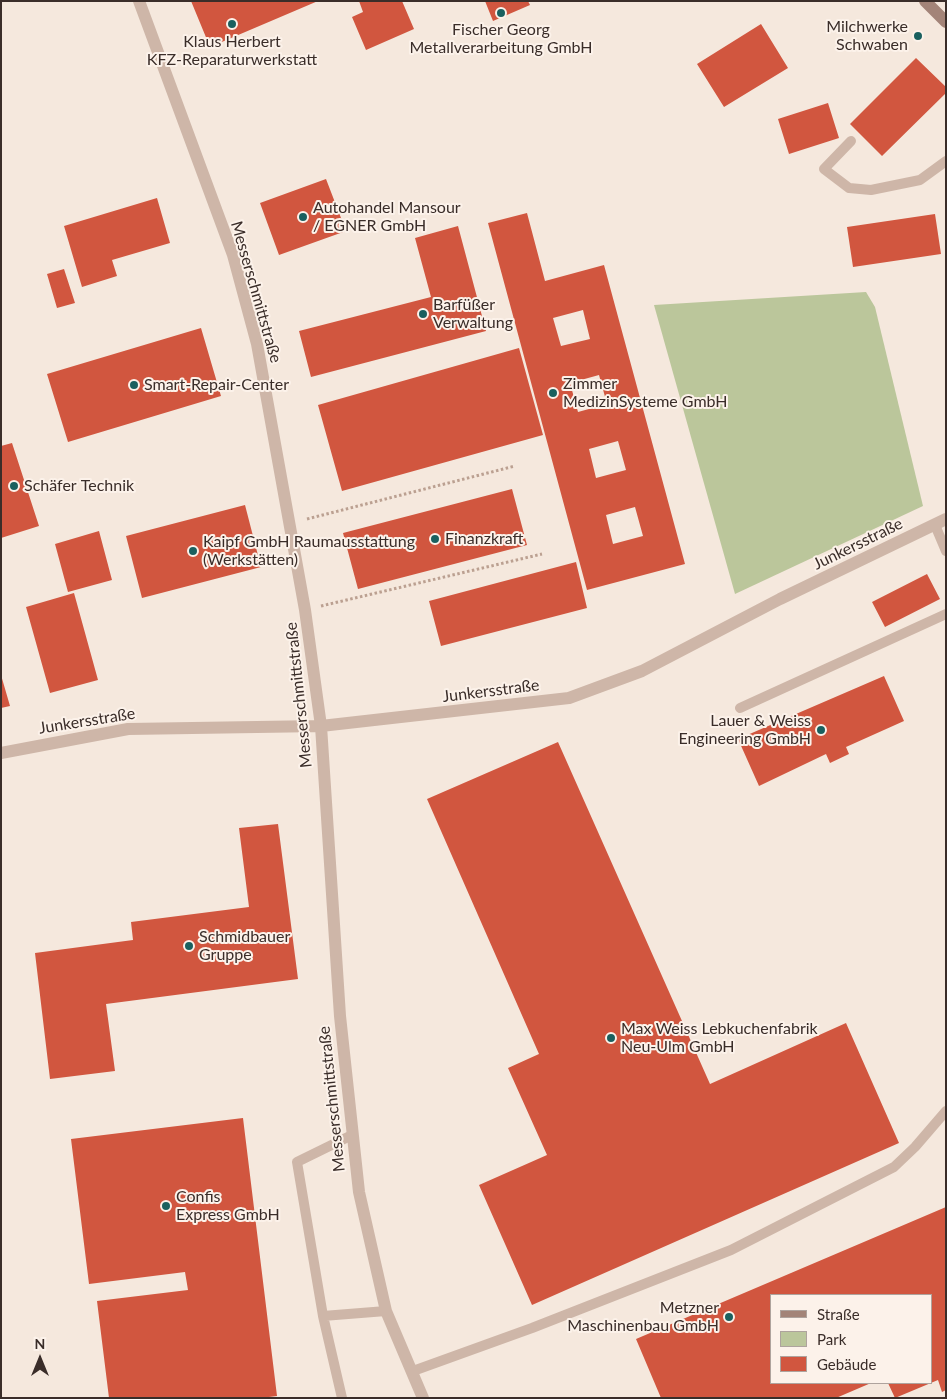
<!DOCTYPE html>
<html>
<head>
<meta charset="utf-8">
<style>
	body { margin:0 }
	#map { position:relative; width:947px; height:1399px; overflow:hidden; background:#f5e8dd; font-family:Lato,sans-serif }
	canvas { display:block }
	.frame { position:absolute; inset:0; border:2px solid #3a2d29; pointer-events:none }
	.legend { position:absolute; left:770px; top:1294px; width:162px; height:90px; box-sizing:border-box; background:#fcf2ea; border:1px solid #aea39d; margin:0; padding:6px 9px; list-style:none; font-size:15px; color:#3a2d29 }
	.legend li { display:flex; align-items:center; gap:10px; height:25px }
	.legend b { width:25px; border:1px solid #aea39d }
	.north { position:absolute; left:15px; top:1334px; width:50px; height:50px; -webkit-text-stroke:4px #fcf2ea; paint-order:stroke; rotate:0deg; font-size:14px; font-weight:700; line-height:20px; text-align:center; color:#3a2d29 }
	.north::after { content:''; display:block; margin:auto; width:18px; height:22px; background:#3a2d29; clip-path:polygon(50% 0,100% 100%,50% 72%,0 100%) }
</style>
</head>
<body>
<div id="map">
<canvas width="947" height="1399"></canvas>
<div class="frame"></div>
<ul class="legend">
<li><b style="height:6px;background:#a38478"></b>Straße</li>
<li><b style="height:14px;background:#bbc69b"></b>Park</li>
<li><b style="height:14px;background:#d1563f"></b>Gebäude</li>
</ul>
<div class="north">N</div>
</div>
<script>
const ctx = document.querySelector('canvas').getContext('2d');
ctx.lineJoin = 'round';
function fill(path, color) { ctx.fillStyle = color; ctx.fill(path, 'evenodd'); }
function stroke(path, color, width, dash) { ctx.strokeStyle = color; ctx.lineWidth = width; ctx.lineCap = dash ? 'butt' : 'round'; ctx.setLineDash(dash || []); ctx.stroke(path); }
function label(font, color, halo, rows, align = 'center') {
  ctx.font = font + ' Lato,sans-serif'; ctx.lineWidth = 4; ctx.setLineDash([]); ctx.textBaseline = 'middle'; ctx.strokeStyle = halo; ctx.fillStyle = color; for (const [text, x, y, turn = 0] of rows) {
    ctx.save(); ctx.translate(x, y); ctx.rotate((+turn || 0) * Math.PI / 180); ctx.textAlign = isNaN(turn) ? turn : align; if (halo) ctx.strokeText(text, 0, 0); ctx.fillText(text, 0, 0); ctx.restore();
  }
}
fill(new Path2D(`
	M866,292L875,307L923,506L735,594L654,305Z`), '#bbc69b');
fill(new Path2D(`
	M191,1H318L210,47Z
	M359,1H402L414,29L366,50L352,17L363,12Z
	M485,1H528L530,5L493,21Z
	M761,24L788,68L724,107L697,64Z
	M916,58L946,87V93L882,156L850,124Z
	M828,103L839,138L789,154L778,119Z
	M326,179L346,231L279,255L260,203Z
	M157,198L170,243L112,260L117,276L82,287L64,226Z
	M527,213L545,281L604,265L685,564L587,590L488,223ZM583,310L590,339L561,346L553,318ZM599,375L607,404L578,412L570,383ZM618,441L626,470L596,478L589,449ZM635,507L643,536L613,544L606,515Z
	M935,214L941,254L853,267L847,227Z
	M458,226L486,331L311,377L299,331L431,297L415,238Z
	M64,269L75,303L57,308L47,274Z
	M201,328L221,396L68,442L47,374Z
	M519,348L543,435L342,491L318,405Z
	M12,443L39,526L1,538V446Z
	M512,489L527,545L358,589L343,533Z
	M245,505L261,567L142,598L126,536Z
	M99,531L112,580L68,592L55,544Z
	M576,562L587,608L441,646L429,601Z
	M927,574L940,599L885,627L872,602Z
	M74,593L98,680L50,693L26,607Z
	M1,675L10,706L1,708Z
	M884,676L904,721L846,747L849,754L830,763L826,754L759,786L738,739Z
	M558,742L710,1084L846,1023L899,1143L532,1305L479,1185L547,1155L508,1068L539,1054L427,799Z
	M278,824L298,979L106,1004L115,1071L50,1079L35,953L133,940L131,922L249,907L239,828Z
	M243,1118L277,1396L261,1398H109L97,1301L188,1290L185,1272L89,1284L71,1139Z
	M946,1207V1390L942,1392L938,1380L895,1398L888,1383H931V1295H771V1383H871L836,1398H661L636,1339Z`), '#d1563f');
stroke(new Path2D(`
	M307,519L515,466
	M321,606L542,554`), '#bba091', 3, [2.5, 2.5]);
stroke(new Path2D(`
	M851,141L824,169L849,188L871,190L920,180L946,161
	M935,525L946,551
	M740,708L946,614
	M352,1135L297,1162L323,1316L386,1311
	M323,1316L342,1398
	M413,1371L532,1328L731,1250L894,1167L915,1147L946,1111`), '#ceb6a8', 10);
stroke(new Path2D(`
	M139,1L233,255L257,344L305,610L321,726L340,1016L359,1192L386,1311L423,1398
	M1,753L128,729L321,726L569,698L642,671L780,599L946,519`), '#ceb6a8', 12);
stroke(new Path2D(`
	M925,1L946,22`), '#a38478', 12);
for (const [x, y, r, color] of [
	[501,13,5,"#1a605f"],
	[232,24,5,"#1a605f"],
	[918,36,5,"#1a605f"],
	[303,217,5,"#1a605f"],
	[423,314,5,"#1a605f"],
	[134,385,5,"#1a605f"],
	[553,393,5,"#1a605f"],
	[14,486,5,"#1a605f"],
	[435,539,5,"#1a605f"],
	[193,551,5,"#1a605f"],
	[821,730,5,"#1a605f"],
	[189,946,5,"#1a605f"],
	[611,1038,5,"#1a605f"],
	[166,1206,5,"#1a605f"],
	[729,1317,5,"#1a605f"]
]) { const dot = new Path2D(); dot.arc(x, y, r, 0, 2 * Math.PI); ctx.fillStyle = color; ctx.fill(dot); stroke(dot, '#fcf2ea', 2); }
label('16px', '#3a2d29', '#fcf2ea', [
	["Milchwerke",908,27,"right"],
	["Schwaben",908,45,"right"],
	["Fischer Georg",501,30,"center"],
	["Metallverarbeitung GmbH",501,48,"center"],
	["Klaus Herbert",232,42,"center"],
	["KFZ-Reparaturwerkstatt",232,60,"center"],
	["Autohandel Mansour",313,208],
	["/ EGNER GmbH",313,226],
	["Barfüßer",433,305],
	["Verwaltung",433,323],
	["Zimmer",563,384],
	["MedizinSysteme GmbH",563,402],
	["Smart-Repair-Center",144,385],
	["Schäfer Technik",24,486],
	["Finanzkraft",445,539],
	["Kaipf GmbH Raumausstattung",203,542],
	["(Werkstätten)",203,560],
	["Lauer & Weiss",811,721,"right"],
	["Engineering GmbH",811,739,"right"],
	["Schmidbauer",199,937],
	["Gruppe",199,955],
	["Max Weiss Lebkuchenfabrik",621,1029],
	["Neu-Ulm GmbH",621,1047],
	["Confis",176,1197],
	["Express GmbH",176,1215],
	["Metzner",719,1308,"right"],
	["Maschinenbau GmbH",719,1326,"right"]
], 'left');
label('16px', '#3a2d29', '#fcf2ea', [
	["Messerschmittstraße",256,292,74],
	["Junkersstraße",858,544,-26],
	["Junkersstraße",491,691,-7],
	["Messerschmittstraße",299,695,-96],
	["Junkersstraße",87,721,-9],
	["Messerschmittstraße",332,1099,-96]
]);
</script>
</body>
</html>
